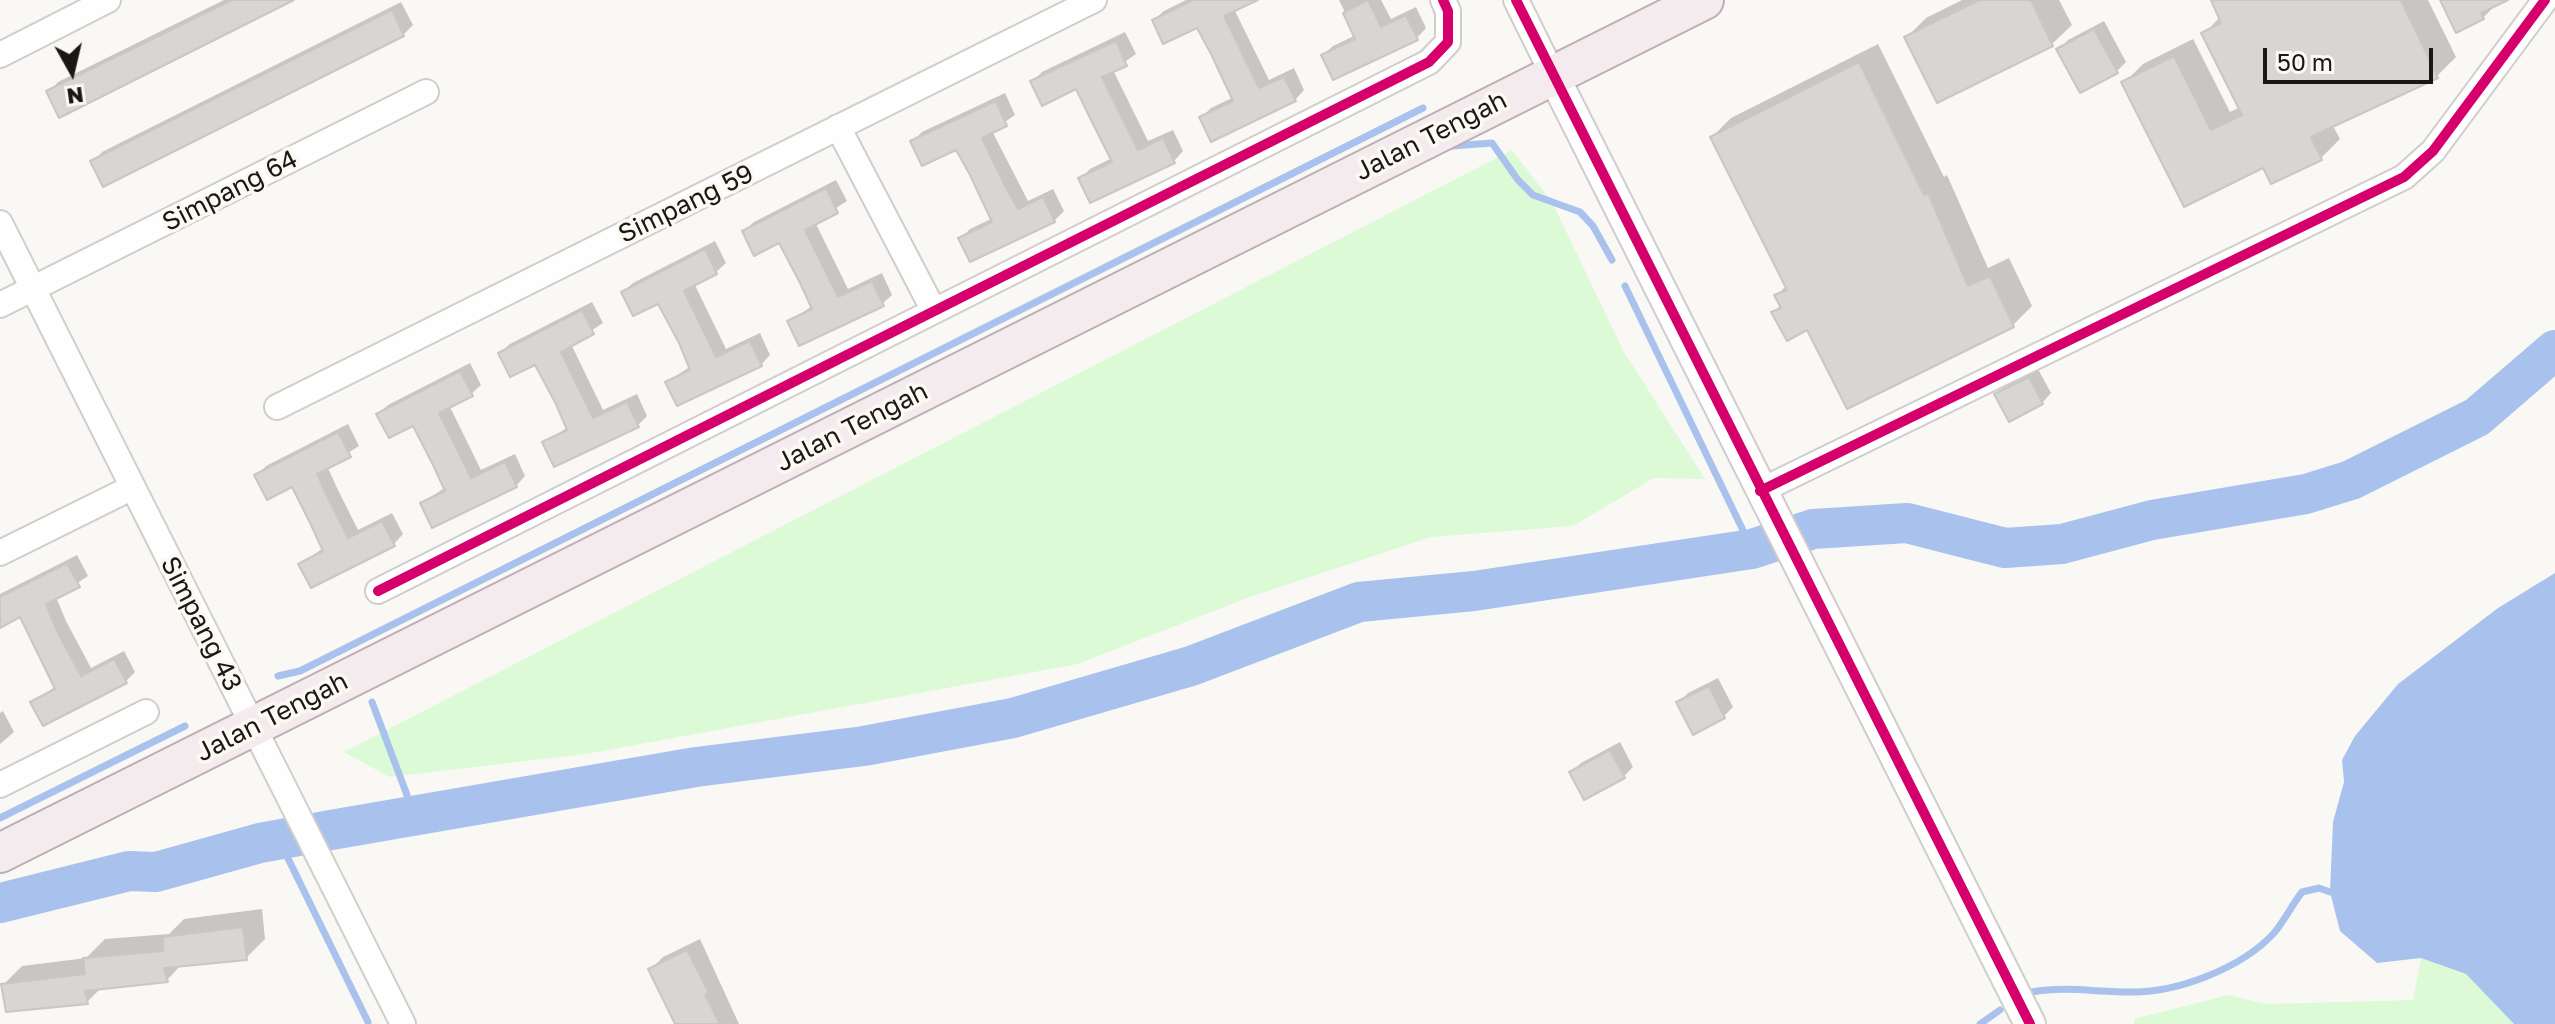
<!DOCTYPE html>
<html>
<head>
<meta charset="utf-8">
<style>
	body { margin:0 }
	#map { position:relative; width:2555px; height:1024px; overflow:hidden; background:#faf8f5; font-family:"Golos Text",sans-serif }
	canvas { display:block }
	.north { position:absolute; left:32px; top:32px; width:80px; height:80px; -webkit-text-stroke:6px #fcf9f3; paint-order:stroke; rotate:172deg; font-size:22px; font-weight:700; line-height:32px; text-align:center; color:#191816 }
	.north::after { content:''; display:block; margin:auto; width:28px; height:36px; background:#191816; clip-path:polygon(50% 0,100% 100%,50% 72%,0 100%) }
	.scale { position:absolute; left:2263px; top:48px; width:170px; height:36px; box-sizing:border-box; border:4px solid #191816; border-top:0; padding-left:10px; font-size:24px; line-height:28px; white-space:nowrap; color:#191816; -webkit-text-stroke:6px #fcf9f3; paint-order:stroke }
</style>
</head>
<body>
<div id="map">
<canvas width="2555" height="1024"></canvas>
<div class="north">N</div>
<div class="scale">50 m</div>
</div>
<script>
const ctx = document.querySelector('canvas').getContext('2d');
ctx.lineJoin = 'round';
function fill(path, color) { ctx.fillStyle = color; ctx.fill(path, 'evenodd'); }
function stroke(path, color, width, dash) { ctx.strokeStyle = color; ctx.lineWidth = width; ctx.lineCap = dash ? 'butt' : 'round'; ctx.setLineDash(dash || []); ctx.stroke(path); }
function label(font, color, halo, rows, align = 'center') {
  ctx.font = font + ' "Golos Text",sans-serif'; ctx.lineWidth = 7; ctx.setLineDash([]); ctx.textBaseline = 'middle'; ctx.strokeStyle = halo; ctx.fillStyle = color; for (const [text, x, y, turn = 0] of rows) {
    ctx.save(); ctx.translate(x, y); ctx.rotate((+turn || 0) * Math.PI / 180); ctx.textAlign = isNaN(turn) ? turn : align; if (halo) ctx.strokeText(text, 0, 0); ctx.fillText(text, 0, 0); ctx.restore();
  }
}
fill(new Path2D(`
	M1512,150L1552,202L1624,352L1705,479L1654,478L1573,526L1431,537L1247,598L1078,664L586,754L389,777L344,752Z
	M2421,958L2466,974L2514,1024H2134V1019L2228,995L2267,1004L2413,1000Z`), '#ddfad7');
fill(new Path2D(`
	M2555,573V1024H2514L2466,974L2421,958L2377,963L2340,931L2330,892L2333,822L2344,782L2342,760L2355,736L2398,684L2498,608Z`), '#a9c2ed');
fill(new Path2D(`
	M224,0H292L49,92L58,82Z
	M1186,0H1250L1234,9L1269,80L1294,68L1304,90L1295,100L1202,117L1211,108L1234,97L1198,26L1154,20L1164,11Z
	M1339,0H1381L1391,19L1416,7L1426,28L1417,38L1323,55L1333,46L1356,35Z
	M1962,0H2059L2072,25L2052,44L1907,37L1926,18Z
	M2213,0H2428L2456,57L2437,76L2333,126L2340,139L2321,158L2264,165L2124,83L2143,64L2193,39L2230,112L2240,107L2204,34L2220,17Z
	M2442,0H2500L2483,18Z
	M401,2L413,25L403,35L93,162L102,152Z
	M2104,21L2126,62L2117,71L2081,90L2059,49L2068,40Z
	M1125,32L1136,54L1113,70L1148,141L1173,130L1183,151L1174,161L1080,179L1090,169L1112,158L1077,87L1033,81L1042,72Z
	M1878,44L1944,177L1947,175L1988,268L2009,258L2032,306L2013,325L1808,328L1774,312L1781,305L1777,295L1787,285L1712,137L1731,118Z
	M1005,93L1015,115L992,131L1028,201L1053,189L1064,211L1054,221L961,238L970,229L993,218L957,147L912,142L922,132Z
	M836,180L847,201L815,222L848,289L882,273L892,295L882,304L789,322L812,306L780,240L744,231L754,222Z
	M715,241L726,263L716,272L694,283L726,349L760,333L770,355L761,365L667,382L691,366L659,301L623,292L633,283Z
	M592,302L603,323L571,344L603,410L637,394L647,416L638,425L544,443L568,427L536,362L500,353L510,344Z
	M470,363L481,385L471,394L449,405L481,470L515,454L525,476L516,486L422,503L446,487L414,423L378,414L388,405Z
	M2038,369L2051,393L2042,403L1996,394L2006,385Z
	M348,424L359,446L327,466L338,490L358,530L392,513L403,534L394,544L301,564L323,548L292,484L257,476L266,466Z
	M77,555L88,576L56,597L66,621L91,668L124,651L135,672L126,681L33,702L56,686L21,614L0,625V594Z
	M1718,678L1733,707L1723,717L1679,702L1688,693Z
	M3,711L14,732L0,744V713Z
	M1620,742L1633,767L1623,777L1571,772L1581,763Z
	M262,909L265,939L246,958L182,964L167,980L102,987L87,1002L3,985L22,966L86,958L105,939L169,934L184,919Z
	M700,939L739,1024H677L650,970L663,957Z`), '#0003');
stroke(new Path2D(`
	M1452,146L1492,143L1518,180L1533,195L1580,212L1593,226L1612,260
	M1625,286L1752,549
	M278,676L300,671L1423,108
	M372,702L407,795L410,818
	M0,818L185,726
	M279,840L368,1022
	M2032,992C2065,986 2096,992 2130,992C2177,993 2242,968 2274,933C2284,921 2292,905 2302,892L2319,888L2330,892
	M1980,1024L2000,1010`), '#a9c2ed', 7);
stroke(new Path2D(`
	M0,903L129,871L156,872L260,843L331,830L696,767L864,746L1013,718L1191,666L1359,602L1474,591L1752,549L1813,529L1907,523L2005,548L2062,544L2152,520L2306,494L2351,480L2477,417L2555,350`), '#a9c2ed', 40);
const building = new Path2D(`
	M232,0H294L59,118L46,91Z
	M1193,0H1258L1224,16L1259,88L1284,77L1296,101L1211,142L1199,117L1233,101L1211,54L1197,28L1163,44L1152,20Z
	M1368,0L1381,27L1406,15L1418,40L1333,80L1321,55L1355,39L1343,13Z
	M1979,0H2031L2053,46L1937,103L1904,37Z
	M2211,0H2401L2438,78L2311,137L2322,160L2271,184L2263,168L2184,207L2121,82L2174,56L2211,130L2242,115L2201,33L2221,23Z
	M2440,0H2508L2481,13L2484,19L2456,33Z
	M392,10L404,36L103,187L90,161Z
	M2094,29L2118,73L2080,93L2056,49Z
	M1116,41L1127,66L1102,77L1125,124L1138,150L1163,138L1175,163L1090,203L1078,178L1112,162L1089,116L1076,89L1042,106L1030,81Z
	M1859,62L1924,195L1928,193L1968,286L1990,276L2014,327L1847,409L1807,330L1787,341L1771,312L1781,308L1774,295L1787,290L1710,137Z
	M996,101L1007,126L982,138L1004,184L1018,209L1043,197L1055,222L970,262L958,238L992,222L970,175L956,150L922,166L910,141Z
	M826,188L838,213L805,230L838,297L872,281L884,306L799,346L787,321L812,309L800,283L779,243L754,256L742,231Z
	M705,249L717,274L684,291L716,357L750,341L762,366L677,406L665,382L690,370L679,343L658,304L633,316L621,292Z
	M582,310L594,334L561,352L573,377L593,418L627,402L639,427L554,467L542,442L567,430L556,404L535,365L510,377L498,353Z
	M460,371L473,396L439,413L471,478L505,462L517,487L432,528L420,503L445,491L433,465L413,426L389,438L376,414Z
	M2029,377L2043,404L2009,422L1994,394Z
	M338,432L351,457L317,474L329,500L348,538L382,521L395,546L311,588L298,564L323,551L311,525L292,487L267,500L254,475Z
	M67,563L80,587L46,604L57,631L81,676L114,659L127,683L43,726L30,702L55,689L20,617L0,628V597Z
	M1709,686L1725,718L1693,735L1676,702Z
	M1610,750L1625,778L1584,800L1569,772Z
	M243,927L247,960L164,968L168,982L85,991L88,1004L6,1012L1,984L85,974L83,958L163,951V937Z
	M687,950L709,993L705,995L720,1024H675L648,969Z`);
fill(building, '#d8d6d4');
stroke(building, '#c8c7c5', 2);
const minor = new Path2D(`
	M1516,0L1553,75
	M0,55L108,0
	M838,127L934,311
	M0,223L403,1024
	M0,305L426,92
	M277,407L1094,0
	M1760,491L2404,177L2433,151L2545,0
	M0,553L133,487
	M378,591L1429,62L1448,42V11L1443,0
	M0,785L146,712`);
const tertiary = new Path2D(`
	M1553,75L2030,1024`);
const primary = new Path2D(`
	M0,853L1704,0`);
stroke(minor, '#d0cecc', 28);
stroke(tertiary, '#d0cecc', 34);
stroke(primary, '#beafb5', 42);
stroke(minor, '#fefefe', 24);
stroke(tertiary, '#fefefe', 30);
stroke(primary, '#f4ebef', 38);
stroke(new Path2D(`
	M1516,0L2030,1024
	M1760,491L2404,177L2433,151L2545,0
	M378,591L1429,62L1448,42V11L1443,0`), '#d6006c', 10);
label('26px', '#191816', '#fcf9f3', [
	["Jalan Tengah",1431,136,-27],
	["Simpang 64",230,191,-27],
	["Simpang 59",686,204,-26],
	["Jalan Tengah",852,427,-27],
	["Simpang 43",201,624,63],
	["Jalan Tengah",272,717,-27]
]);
</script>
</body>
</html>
